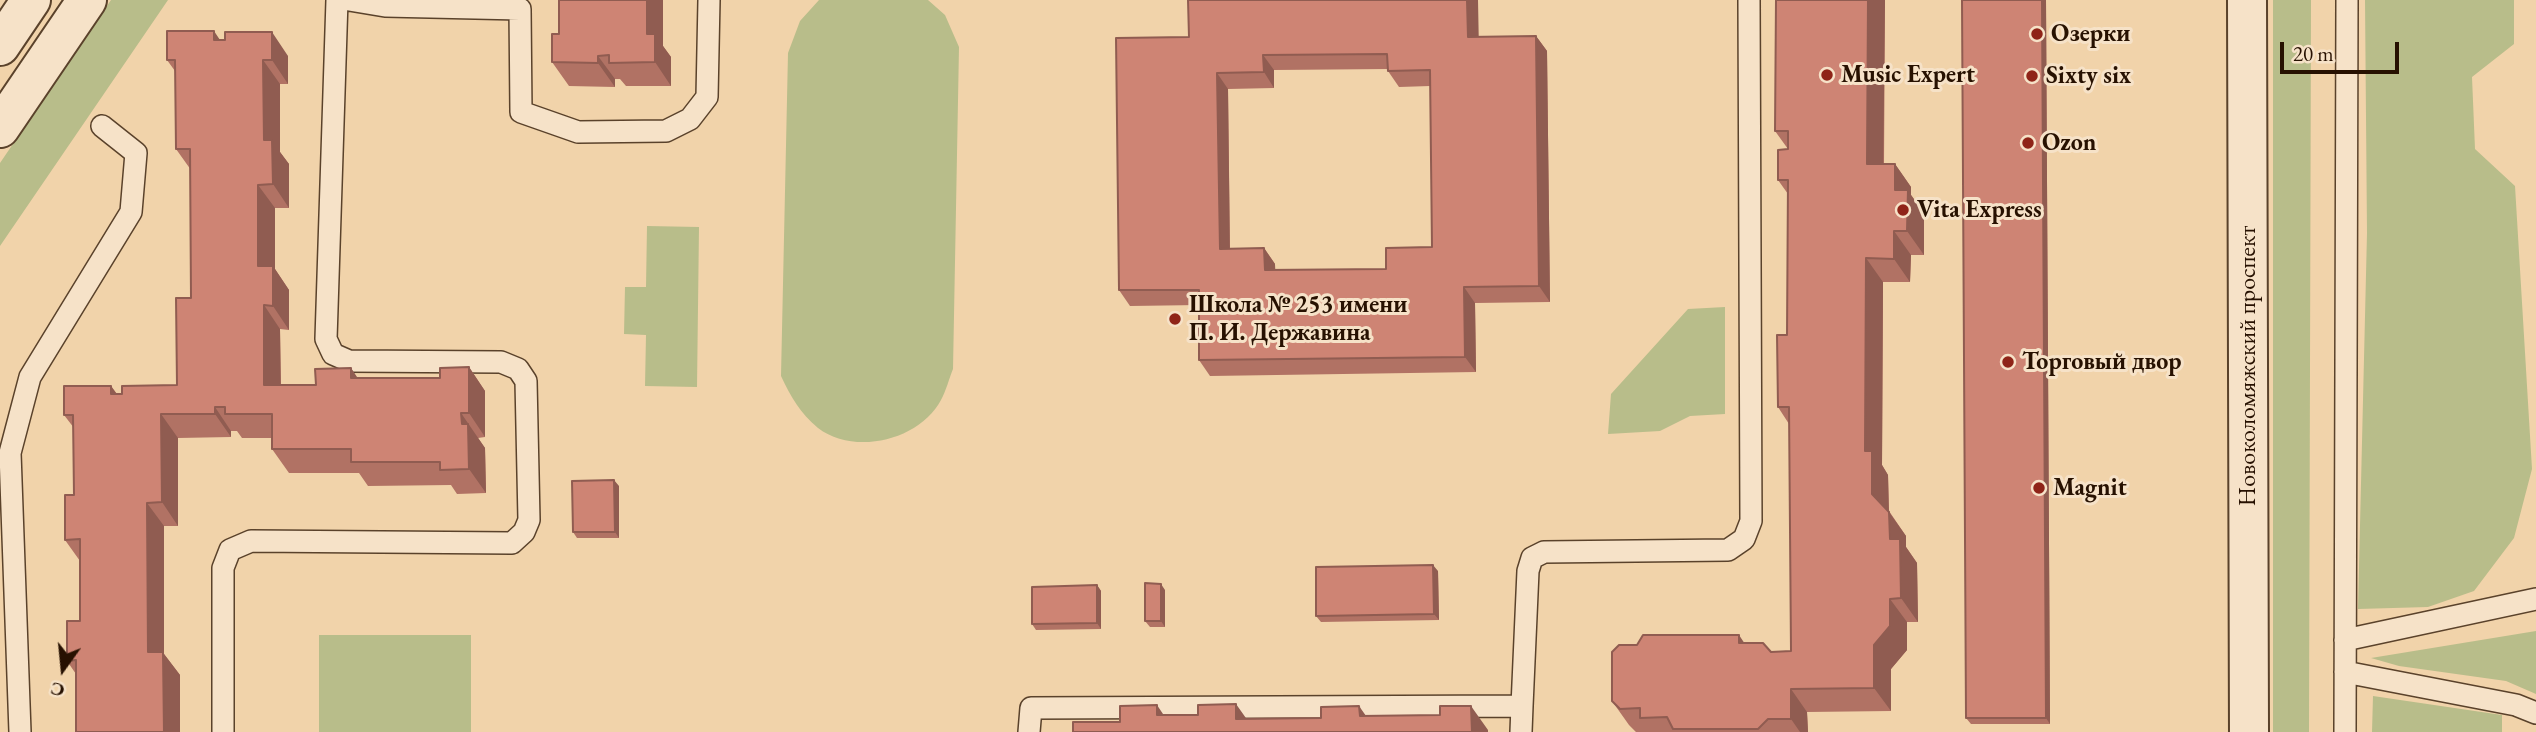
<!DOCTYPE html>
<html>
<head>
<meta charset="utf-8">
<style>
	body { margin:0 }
	#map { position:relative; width:2536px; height:732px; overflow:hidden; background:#f1d3aa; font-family:"EB Garamond",serif }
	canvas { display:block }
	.north { position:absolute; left:28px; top:634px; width:70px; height:70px; -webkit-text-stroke:5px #f6e2c8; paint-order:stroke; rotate:195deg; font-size:19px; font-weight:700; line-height:28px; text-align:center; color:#271101 }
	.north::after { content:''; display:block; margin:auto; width:24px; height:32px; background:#271101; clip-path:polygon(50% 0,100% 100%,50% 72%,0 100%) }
	.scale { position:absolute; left:2280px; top:42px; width:119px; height:32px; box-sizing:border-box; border:4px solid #271101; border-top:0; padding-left:9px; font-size:21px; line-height:24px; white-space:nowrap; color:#271101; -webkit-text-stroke:5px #f6e2c8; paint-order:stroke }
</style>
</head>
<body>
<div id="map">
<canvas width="2536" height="732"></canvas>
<div class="north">С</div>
<div class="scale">20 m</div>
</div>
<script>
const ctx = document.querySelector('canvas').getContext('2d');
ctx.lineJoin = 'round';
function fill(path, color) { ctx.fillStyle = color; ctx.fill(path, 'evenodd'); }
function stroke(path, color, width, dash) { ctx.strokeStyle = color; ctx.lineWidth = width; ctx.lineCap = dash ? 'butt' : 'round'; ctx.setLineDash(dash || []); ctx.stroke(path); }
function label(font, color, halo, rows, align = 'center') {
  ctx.font = font + ' "EB Garamond",serif'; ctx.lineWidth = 6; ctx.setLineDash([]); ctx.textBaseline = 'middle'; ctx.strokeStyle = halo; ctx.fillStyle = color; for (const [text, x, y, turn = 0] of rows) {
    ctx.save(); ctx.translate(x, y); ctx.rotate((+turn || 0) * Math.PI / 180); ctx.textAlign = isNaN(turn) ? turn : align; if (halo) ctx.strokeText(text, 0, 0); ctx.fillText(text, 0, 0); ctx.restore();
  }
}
fill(new Path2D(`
	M111,0H168L0,246V163Z
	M819,0H928L945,15L959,47L953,369C949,379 946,391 941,400C920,440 855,456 818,428C800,413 791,397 781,376L788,53L800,21Z
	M2273,0H2311L2309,732H2273Z
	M2365,0H2514V44L2472,77L2475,149L2515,186L2532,469L2514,538L2474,591L2428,607L2358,609L2367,233Z
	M647,226L699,227L697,387L645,386L646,335L624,334L625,287H646Z
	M1725,307V414L1690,416L1660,431L1608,434L1611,394L1688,309Z
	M2536,631V694L2506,681L2399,666L2371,658Z
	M319,635H471V732H319Z
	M2373,696L2502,715V732H2372Z`), '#b8bd8a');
const service = new Path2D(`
	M349,0L385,6L520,9L521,112L578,132L666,131L690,119L707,97L709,0
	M2345,640L2536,599
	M2345,672L2516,705L2536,713
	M1522,706L1528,571L1532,558L1544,552L1728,550L1744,539L1751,521L1749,0
	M20,732L10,453L30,377L131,212L136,153L102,126
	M223,732V568L230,550L251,541L512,543L524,532L529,520L526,381L518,369L501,362L349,361L333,354L326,339L337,0
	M1029,732L1031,708L1522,706L1521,732
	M2345,732L2347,0`);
const minor = new Path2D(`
	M2247,0L2249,732`);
const tertiary = new Path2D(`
	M0,46L31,0
	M0,128L87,0`);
stroke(service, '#5a422b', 24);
stroke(minor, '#5a422b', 42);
stroke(tertiary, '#5a422b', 42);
stroke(service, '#f6e2c8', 21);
stroke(minor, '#f6e2c8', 38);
stroke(tertiary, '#f6e2c8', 38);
fill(new Path2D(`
	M1776,0H1885L1884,164H1895L1911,187V195L1924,213V255H1911L1910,282H1883L1882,465L1888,475L1889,511L1906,536V547L1917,563L1918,622H1907V650L1891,669V711L1807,712L1808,732H1636L1629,725L1612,701L1745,643L1771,652L1791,651L1789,424L1778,407L1787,335L1788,194L1778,180L1788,149L1775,131Z
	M1962,0H2046L2050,724H1971L1966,718Z
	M559,34L663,46L671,57V86H626L620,79H615V87L569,86L552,62Z
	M1536,36L1547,51L1550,302L1475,303L1476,372L1210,376L1199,360V305L1130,306L1119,290L1116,38ZM1388,69V71L1399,87L1430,86L1432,247L1386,269L1275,270V264L1264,248L1230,249L1228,89L1274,88V70Z
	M219,40L288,56V84H280V152L289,164V208H275V269L289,290V330L280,329L281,385H316L351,368L357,378H440L469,367L485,391V437L478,438L485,448L486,493L457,494L451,485L368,486L359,473H289L272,449V438H242L237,431H231V437L178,438V526H164V654L180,675L76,674L67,661L80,621V561L65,540L74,495V428L64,415L111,386L117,394L177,385L191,298V170L176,149L175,71L167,60Z
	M619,486V538H577L573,532Z
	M1438,571L1439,620L1321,622L1316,616Z
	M1097,585L1101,591V629L1036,630L1032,624Z
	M1165,590V627H1150L1145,621Z`), '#b17264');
fill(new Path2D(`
	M647,0H663V46L671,57V86L655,62L647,34Z
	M1467,0H1478L1479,52L1468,37Z
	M1868,0H1885L1883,187L1867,164Z
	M2042,0H2046L2050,724L2046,718Z
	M214,31L230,55L214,40Z
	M272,32L288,56V84L272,60Z
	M1536,36L1547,51L1550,302L1539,286Z
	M1263,55L1274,70V88L1264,72Z
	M598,56L615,79V87L598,63Z
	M263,60L280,84V152L289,164V208L273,184L264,140Z
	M1217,73L1228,89L1230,265L1220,249Z
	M1895,164L1911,187V195L1924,213V255L1907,231L1895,190Z
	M258,185L275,208V269L289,290V330L273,306L258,266Z
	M1894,231L1911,255L1910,282L1894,259Z
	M1264,248L1275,264L1276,286L1265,270Z
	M1866,258L1883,282L1882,465L1888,475L1889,517L1872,494L1865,451Z
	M1464,287L1475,303L1476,372L1465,357Z
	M264,305L280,329L281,409L264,385Z
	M469,367L485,391V437L469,413Z
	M351,368L367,392L351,378Z
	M111,386L128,410L111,394Z
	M215,407L231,431V437L215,414Z
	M461,413L485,448L486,493L469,469L462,424Z
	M161,414L178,438V526L162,502Z
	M614,480L619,486V538L615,532Z
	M147,503L164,526V654L180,675V732H164L148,652Z
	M1889,512L1906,536V547L1917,563L1918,622L1901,598L1890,539Z
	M1433,565L1438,571L1439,620L1434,614Z
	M1161,584L1165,590V627L1161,621Z
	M1097,585L1101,591V629L1097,623Z
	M1890,599L1907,622V650L1891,669V711L1874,688V645Z
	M1739,635L1755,659L1739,643Z
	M1791,689L1807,712L1808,732H1800L1791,719Z
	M1236,704L1253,728L1236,719Z
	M1157,705L1173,729L1157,715Z
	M1359,706L1376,730L1360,716Z
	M1471,706L1488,730V732H1472Z`), '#905c51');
const building = new Path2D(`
	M559,0H647V34H655V62L609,63V55L598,56V63L552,62V34H559Z
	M1188,0H1467L1468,37L1536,36L1539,286L1464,287L1465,357L1199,360V290H1119L1116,38L1189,37ZM1387,54L1388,71L1430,70L1432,247L1386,248V269L1265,270L1264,248L1220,249L1217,73L1264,72L1263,55Z
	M1776,0H1868L1867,164H1895V190H1908L1907,231H1894V259L1866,258L1865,451H1872V494L1889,512L1890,539H1900L1901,598L1890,599V626L1874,645V688L1791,689V719H1768L1758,729H1673L1667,717L1640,718V708L1620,709L1612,701V652L1619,645H1637L1643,635H1739V643H1763L1771,652L1791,651L1789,407H1778L1777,335H1787L1788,180H1778V150L1788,149V131H1775Z
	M1962,0H2042L2046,718H1966Z
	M167,31H214V40H225V32H272V60H263L264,140H272L273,184L258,185V266H273V306L264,305V385H316L315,369L351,368V378H440V368L469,367V413H461L462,424H468L469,469L440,470V462H351V449H272V414H225V407H215V414H161L162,502L147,503L148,652H163L164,732H76V660L67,661V621H80V539L65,540V495H74L73,415H64V386H111V394H122V386L177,385L176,298H191L190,149H176L175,60H167Z
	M614,480L615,532H573L572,481Z
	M1433,565L1434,614L1316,616V567Z
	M1145,583L1161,584V621H1145Z
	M1097,585V623L1032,624V587Z
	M1236,704V719L1321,718V707L1359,706L1360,716L1440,715V706H1471L1472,732H1073V722H1120V706L1157,705V715H1198V705Z`);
fill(building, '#ce8474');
stroke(building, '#905c51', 2);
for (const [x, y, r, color] of [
	[2037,34,7,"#8f2418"],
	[1827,75,7,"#8f2418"],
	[2032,76,7,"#8f2418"],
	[2028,143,7,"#8f2418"],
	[1903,210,7,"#8f2418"],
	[1175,319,7,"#8f2418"],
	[2008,362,7,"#8f2418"],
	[2039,488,7,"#8f2418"]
]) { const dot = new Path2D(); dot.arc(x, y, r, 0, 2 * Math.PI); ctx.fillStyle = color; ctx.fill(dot); stroke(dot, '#f6e2c8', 2.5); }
label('bold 24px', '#271101', '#f6e2c8', [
	["Озерки",2051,34],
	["Music Expert",1841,75],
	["Sixty six",2046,76],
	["Ozon",2042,143],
	["Vita Express",1917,210],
	["Школа № 253 имени",1189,305],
	["П. И. Державина",1189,333],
	["Торговый двор",2022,362],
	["Magnit",2053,488]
], 'left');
label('24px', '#271101', '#f6e2c8', [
	["Новоколомяжский проспект",2248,366,-90]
]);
</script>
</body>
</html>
